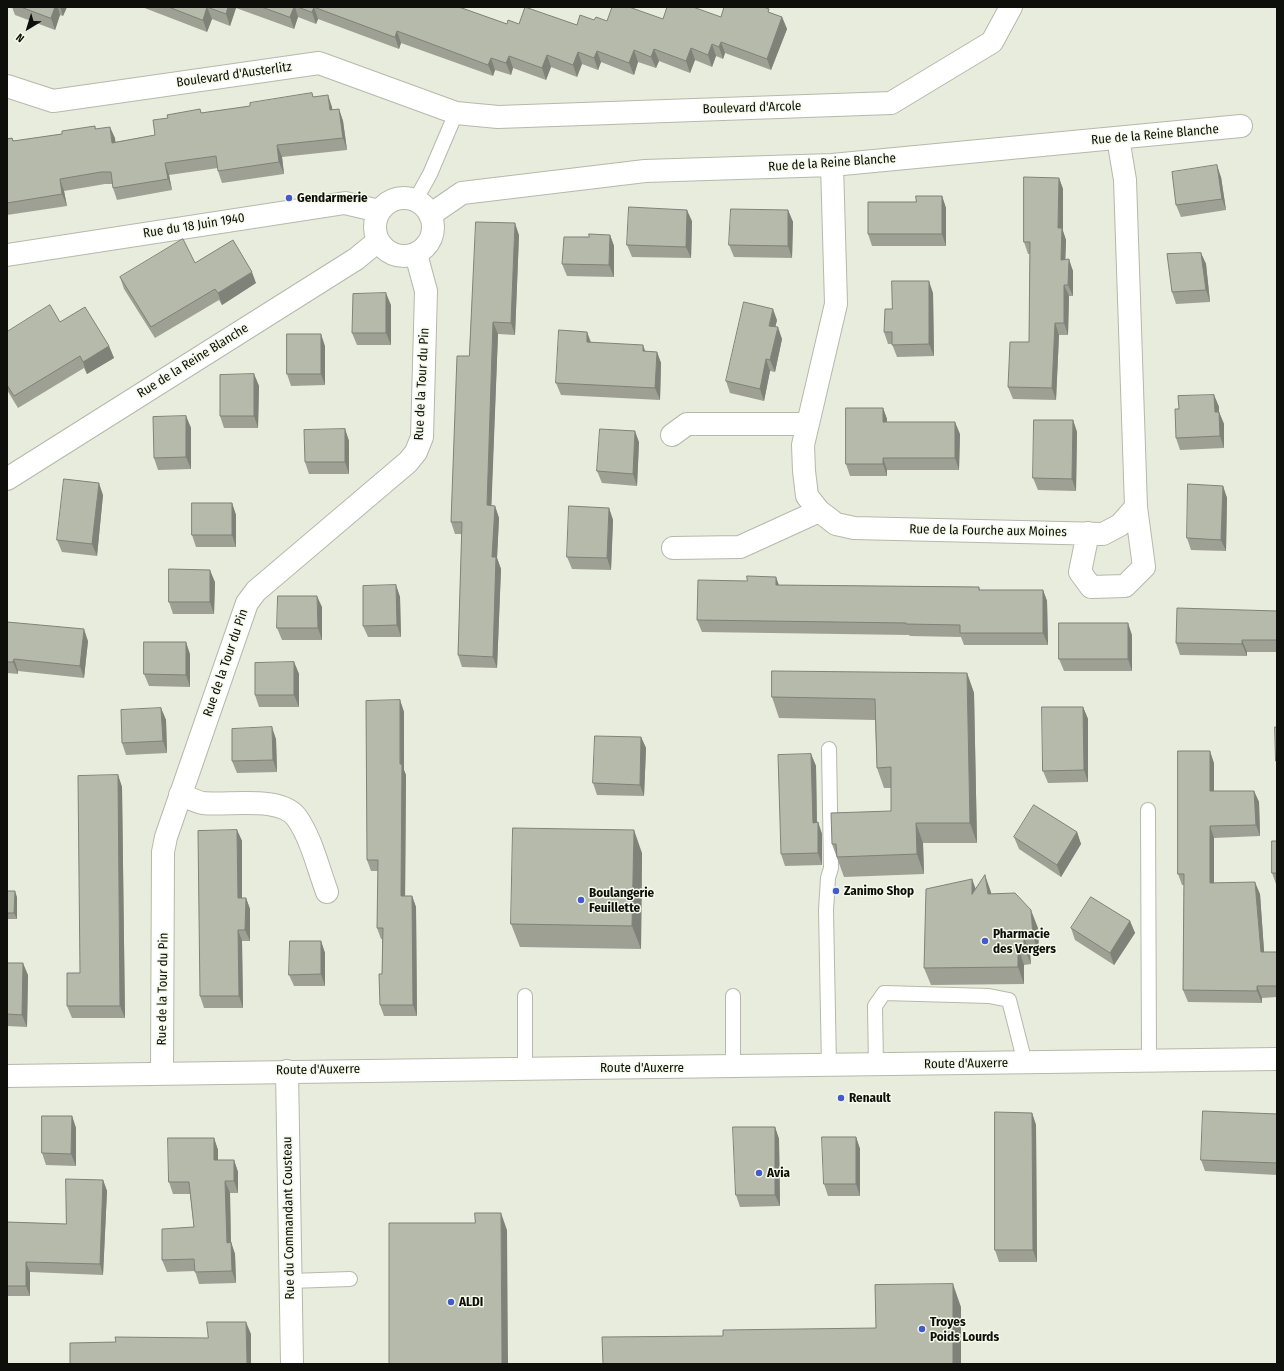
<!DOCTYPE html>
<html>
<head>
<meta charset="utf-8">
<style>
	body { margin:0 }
	#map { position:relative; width:1284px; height:1371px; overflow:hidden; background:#e8ecdd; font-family:"Fira Sans Condensed",sans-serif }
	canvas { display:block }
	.frame { position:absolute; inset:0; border:8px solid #0e0f0a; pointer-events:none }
	.north { position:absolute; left:8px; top:8px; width:40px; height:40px; -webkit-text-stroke:3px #f5f9ea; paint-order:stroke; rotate:218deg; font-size:11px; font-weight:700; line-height:16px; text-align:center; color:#0e0f0a }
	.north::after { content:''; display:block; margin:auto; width:14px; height:18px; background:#0e0f0a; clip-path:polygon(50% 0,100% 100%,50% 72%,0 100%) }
</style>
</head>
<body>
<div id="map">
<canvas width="1284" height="1371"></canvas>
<div class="frame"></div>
<div class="north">N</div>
</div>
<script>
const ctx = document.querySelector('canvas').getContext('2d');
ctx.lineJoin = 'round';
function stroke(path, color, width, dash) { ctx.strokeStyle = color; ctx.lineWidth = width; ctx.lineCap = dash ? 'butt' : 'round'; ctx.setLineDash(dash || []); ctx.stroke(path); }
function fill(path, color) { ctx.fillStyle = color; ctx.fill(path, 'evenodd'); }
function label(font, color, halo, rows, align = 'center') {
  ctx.font = font + ' "Fira Sans Condensed",sans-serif'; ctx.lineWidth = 3; ctx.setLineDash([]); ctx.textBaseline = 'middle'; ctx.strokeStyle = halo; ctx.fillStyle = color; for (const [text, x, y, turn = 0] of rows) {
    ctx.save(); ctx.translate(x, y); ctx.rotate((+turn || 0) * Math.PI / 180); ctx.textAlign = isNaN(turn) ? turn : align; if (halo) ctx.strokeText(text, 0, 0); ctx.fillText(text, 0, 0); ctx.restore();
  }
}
const service = new Path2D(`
	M415,201L430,174L456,113
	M829,749L831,868L828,878L826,910L829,1066
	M1148,810L1149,1061
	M525,996V1068
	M733,996V1067
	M876,1065L875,1006L884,993L989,996L1009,1000L1025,1063
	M290,1281L350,1279`);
const minor = new Path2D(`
	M7,86L53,101L319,63L456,113L498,117L891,103L992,42L1011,7
	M832,165L836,304L803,445L804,471L807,496L819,511L836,524L854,528L1103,534L1120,525L1136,507L1125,180L1118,138
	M375 227a29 29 0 1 1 58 0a29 29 0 1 1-58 0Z
	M430,215L462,193L645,171L832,165L1241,126
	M7,255L345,203L379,211
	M672,435L687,424H808
	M7,479L356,259L378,241
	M1088,533L1080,572L1091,587L1125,586L1144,567L1136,507
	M673,548L740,547L819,511
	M180,795C188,797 196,802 203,803C228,806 281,795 297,818C312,840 318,868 327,892
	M287,1071L292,1364
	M162,1073L163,852L166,837L247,603L256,591L408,462L416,452L422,437L426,291L416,254`);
const primary = new Path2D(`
	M7,1076C430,1068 854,1066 1277,1059`);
stroke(service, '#b5b9aa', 16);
stroke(minor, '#b5b9aa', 24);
stroke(primary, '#b5b9aa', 24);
stroke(service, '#fff', 14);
stroke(minor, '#fff', 22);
stroke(primary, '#fff', 22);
fill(new Path2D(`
	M12,7H67L63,16L60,15L55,30L15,15Z
	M142,7H459L507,24L577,25L594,20L607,21L721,17L771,13L782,17L787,29L771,70L725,53L723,59L716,56L712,67L695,60L690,73L659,61L656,68L638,62L634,75L601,62L598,70L582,64L577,77L551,67L546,80L513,68L511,75L495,70L493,76L401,43L399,49L318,19L316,24L298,17L294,29L236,8L230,26L212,19L207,32Z
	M312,93L313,97L332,107V110L339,109L343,121L347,150L282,157L284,174L222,183L218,171V168L169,175L172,190L117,200L113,188L112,184H105L64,191L67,206L7,215V139L12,138L14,141L62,134L95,126L96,129L115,138V142L155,135L168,118L200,109L201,113L250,106Z
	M1221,177L1226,210L1181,217L1176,205Z
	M1059,178L1063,189V231L1066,240L1065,259L1073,271V296H1069L1068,335H1059L1056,400L1013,399L1008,387L1029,342L1030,254H1028L1024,242Z
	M942,196L946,208V246H872L868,234L916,202Z
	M788,210L793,222L792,258L734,257L729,245Z
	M692,221L691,258L632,257L627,245Z
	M519,235L515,335L498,334L491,506H495L499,518L497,558L501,569L497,668L462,667L458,655L462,534H455L451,522L469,356Z
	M610,235L614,246V277L567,276L562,264L589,237Z
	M1201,253L1206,264L1210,302L1176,304L1172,292Z
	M195,263L256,283L222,305L219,300L155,338L124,289L120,277Z
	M933,293L934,356L897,357L892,344H888L884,332L892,309Z
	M391,305V345H357L352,333Z
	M777,320L775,327L782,339L775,372L770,371L764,401L730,393L726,381Z
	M60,322L109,346L114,358L87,374L84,368L18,408L7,390V332Z
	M587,332L591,342L645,351L657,352L661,363L660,400L561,395L556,383Z
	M325,346V385L291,386L287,374Z
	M254,374L259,386L258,428H224L220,416Z
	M1214,395L1219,407V412L1224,424V448L1180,450L1176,438L1179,409Z
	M883,408L887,419V422L960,434L959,470H887V476H850L846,464Z
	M186,416L191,428V469L158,470L154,458Z
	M1073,420L1077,432L1076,491L1038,490L1033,478Z
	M345,429L349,441V474H309L305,462Z
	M639,442L637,486L602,483L597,471Z
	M1223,486L1227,498L1226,551L1191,550L1187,538Z
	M103,495L97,556L62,552L57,540Z
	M232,503L236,515V547H196L192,535Z
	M609,508L613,520L611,570L572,569L567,557Z
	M215,582L214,614H173L169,602Z
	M396,585L400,597L401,637H368L363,626Z
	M779,585L979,587L980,590H1043L1047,601L1048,645H964L961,637L910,636L909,635L702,632L697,620Z
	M1277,597V652H1247V656L1180,655L1176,643L1277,611Z
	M322,607V640H282L277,628Z
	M7,622L88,641L84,678L18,671V674L7,673Z
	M1132,635V671H1064L1059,659Z
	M190,654V687L149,686L144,674Z
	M294,662L299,674V707H259L255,695Z
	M967,673L974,693L977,843H923L924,874L844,877L832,844L891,811V788H884L877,768L875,720L779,718L772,697Z
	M400,700L404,712V770L406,775L405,896H412L416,907L417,1016H384L380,1005L382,974V939H381L377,928L378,871H371L367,860Z
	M1083,707L1088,719V782L1048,783L1043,771Z
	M161,708L166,720L167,753L126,755L122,743Z
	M641,737L646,748L644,796L597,795L593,783Z
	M276,739L277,772L237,773L232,761Z
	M811,754L816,766L817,822H818L822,834V865L785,866L781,854Z
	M1214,763V791H1254L1259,802L1260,836L1214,838V883L1260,894L1264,952H1277V997L1262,998V1003L1188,1002L1183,990L1184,885H1182L1178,874Z
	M118,775L122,787L125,1018H72L67,1006L80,973Z
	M237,830L242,841V898H246L250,909V941H242L243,1008H204L200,996Z
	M1077,832L1081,844L1061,877L1019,849L1014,837Z
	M1277,841V884H1276L1272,873Z
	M642,853L641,949L520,947L511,924Z
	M972,879L976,889L991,892V894L1038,928L1039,954H1030L1031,964L1024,965V984L931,985L924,968Z
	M7,891L17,897V919H7Z
	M1130,921L1135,933L1114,965L1075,940L1071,928Z
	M321,941L325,953V986H294L289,975Z
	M7,963L28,975L27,1027L7,1026Z
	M1032,1113L1036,1125L1037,1262H999L995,1250Z
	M1277,1114V1175L1205,1171L1201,1160Z
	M72,1116L76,1128V1166L46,1165L42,1153Z
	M775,1127L779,1139L780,1206L740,1207L736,1195Z
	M856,1137L860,1149V1196H828L824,1184Z
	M214,1138L218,1150V1160H234L238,1172V1193H230L231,1242L235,1254L236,1283L199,1284L195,1271L167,1272L162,1260L194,1227L190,1194H173L169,1182Z
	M103,1180L107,1191L103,1275L30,1272V1296H7V1222L66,1224Z`), '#9da093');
fill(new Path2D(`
	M55,7H58L60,15L55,30L51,18Z
	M60,7H67L63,16Z
	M207,7L212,19L207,32L203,20Z
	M228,7H236V8L230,26L226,14Z
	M294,7H295L298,17L294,29L290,17Z
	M314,7L318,19L316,24L312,12Z
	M782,17L787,29L771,70L767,59Z
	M397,31L401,43L399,49L395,37Z
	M721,42L725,53L723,59L719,47Z
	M712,44L716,56L712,67L708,55Z
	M691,48L695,60L690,73L686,61Z
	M654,49L659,61L656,68L651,57Z
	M634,50L638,62L634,75L629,63Z
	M597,51L601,62L598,70L594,58Z
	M578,52L582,64L577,77L573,65Z
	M547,55L551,67L546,80L542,68Z
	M509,56L513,68L511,75L506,63Z
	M491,58L495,70L493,76L488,65Z
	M328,95L332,107L334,122L330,110Z
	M339,109L343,121L347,150L343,138Z
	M110,127L115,138L117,154L112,143Z
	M277,145L282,157L284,174L279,162Z
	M165,163L169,175L172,190L168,179Z
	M1217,165L1221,177L1226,210L1222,199Z
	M1059,178L1063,189V231L1066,240L1065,271L1061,260L1058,228Z
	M60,179L64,191L67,206L62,194Z
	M942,196L946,208V246L942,234Z
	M687,210L692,221L691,258L686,247Z
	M788,210L793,222L792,258L788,246Z
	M515,223L519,235L515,335L511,323Z
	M610,235L614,246V277L609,265Z
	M1201,253L1206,264L1210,302L1206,290Z
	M1069,259L1073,271V296L1068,285Z
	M252,272L256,283L222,305L218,293Z
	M929,281L933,293L934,356L929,344Z
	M1064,285L1069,296L1068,335L1064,323Z
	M386,293L391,305V345L386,333Z
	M773,309L777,320L773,337L769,326Z
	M493,322L498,334L491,517L487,505Z
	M1055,323L1059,335L1056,400L1052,388Z
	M778,327L782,339L775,372L770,360Z
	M587,332L591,344L587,342Z
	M321,334L325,346V385L321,374Z
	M643,345L647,356L643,351Z
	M109,346L114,358L87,374L83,362Z
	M657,352L661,363L660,400L655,388Z
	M766,359L770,371L764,401L760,389Z
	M254,374L259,386L258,428L254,416Z
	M1214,395L1219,407V424L1215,412Z
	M883,408L887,419V434L883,422Z
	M1219,412L1224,424V448L1220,436Z
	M186,416L191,428V469L186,457Z
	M1073,420L1077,432L1076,491L1072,479Z
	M955,422L960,434L959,470L955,458Z
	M345,429L349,441V474L345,462Z
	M635,431L639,442L637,486L633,474Z
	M883,458L887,470V476L883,464Z
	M99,483L103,495L97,556L92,544Z
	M1223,486L1227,498L1226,551L1221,540Z
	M232,503L236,515V547L232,535Z
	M495,506L499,518L497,558L501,569L497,668L493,657L492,557Z
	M609,508L613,520L611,570L607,558Z
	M210,570L215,582L214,614L210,602Z
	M776,577L780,588L776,585Z
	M396,585L400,597L401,637L397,625Z
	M1043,590L1047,601L1048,645L1043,633Z
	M317,596L322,607V640L318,628Z
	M1128,623L1132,635V671L1128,659Z
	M84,629L88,641L84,678L80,666Z
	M1242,640L1247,652V656L1242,644Z
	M186,642L190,654V687L186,675Z
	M14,659L18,671V674L13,662Z
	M294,662L299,674V707L294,695Z
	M967,673L974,693L977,843L970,823Z
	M400,700L404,712V770L406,775L405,907L401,896Z
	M1083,707L1088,719V782L1084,770Z
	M161,708L166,720L167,753L163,741Z
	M272,727L276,739L277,772L273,760Z
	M641,737L646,748L644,796L640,785Z
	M1210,751L1214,763V802L1210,791Z
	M811,754L816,766L817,834L813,823Z
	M118,775L122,787L125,1018L120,1006Z
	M1254,791L1259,802L1260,836L1256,825Z
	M818,822L822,834V865L818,853Z
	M916,823L923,843L924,874L917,854Z
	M1210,826L1214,838V894L1210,883Z
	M237,830L242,841V909L238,898Z
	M634,830L642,853L641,949L632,926Z
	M1077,832L1081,844L1061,877L1057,865Z
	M985,875L991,892L994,912L988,894Z
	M972,879L978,897L972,894Z
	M1255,882L1260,894L1265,964L1261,952Z
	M15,891L17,897V919L14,913Z
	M412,896L416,907L417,1016L413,1005Z
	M246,898L250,909V941L245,930Z
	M1031,910L1038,928L1039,954L1033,936Z
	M1130,921L1135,933L1114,965L1110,953Z
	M238,930L242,941L243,1008L239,996Z
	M1024,937L1030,954L1031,964L1024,947Z
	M321,941L325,953V986L321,974Z
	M1018,947L1024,965V984L1018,967Z
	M23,963L28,975L27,1027L22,1015Z
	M1257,986L1262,998V1003L1257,991Z
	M1032,1113L1036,1125L1037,1262L1033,1250Z
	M72,1116L76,1128V1166L71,1154Z
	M775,1127L779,1139L780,1206L775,1195Z
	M856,1137L860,1149V1196L856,1184Z
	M214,1138L218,1150V1172L214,1160Z
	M234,1160L238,1172V1193L234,1181Z
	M103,1180L107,1191L103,1275L100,1264Z
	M225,1181L230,1193L231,1254V1242L235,1254L236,1283L232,1271L227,1243Z
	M501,1213L507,1230L508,1364H502Z
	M26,1262L30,1272V1296L26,1286Z
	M953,1284L961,1307V1364H953Z
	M246,1322L251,1334V1364H247Z`), '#7f8278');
const building = new Path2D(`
	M21,7H55L51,18Z
	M169,7H228L226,14L207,7L203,20Z
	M262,7H294L290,17Z
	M298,7H314L312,12Z
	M314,7H459L507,24L508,20L519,24L525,7L577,25L580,15L594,20L596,17L607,21L612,7H629L663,19L667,7H693L721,17L724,7H764L769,9L768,12L782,17L767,59L721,42L719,47L712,44L708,55L691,48L686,61L654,49L651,57L634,50L629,63L597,51L594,58L578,52L573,65L547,55L542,68L509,56L506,63L491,58L488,65L397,31L395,37Z
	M312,93L313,97L328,95L330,110L339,109L343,138L277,145L279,162L218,171L216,156L165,163L168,179L113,188L111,172H101L60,179L62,194L7,203V139L12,138L13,141L62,134V131L95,126V129L110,127L112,143L155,135L153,120L168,118L167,115L200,109L201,113L250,106V103Z
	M1217,165L1222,199L1176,205L1172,172Z
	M1024,177L1059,178L1058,228H1062L1061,260L1069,259L1068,285H1064V323H1055L1052,388L1008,387L1010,342H1029L1030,242H1024Z
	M916,196H942V234H868V202H916Z
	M629,207L687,210L686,247L627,245Z
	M731,209L788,210V246L729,245Z
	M476,222L515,223L511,323L493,322L487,505L495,506L492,557H496L493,657L458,655L462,522H451L457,356H469Z
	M589,234L610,235L609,265L562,264L564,237H589Z
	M183,239L195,263L233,240L252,272L218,293L215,289L151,327L120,277Z
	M1201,253L1206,290L1172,292L1167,254Z
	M892,281H929V344L892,345V332H884L885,309H892Z
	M386,293V333H352L353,294Z
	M744,302L773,309L769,326L778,327L770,360L766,359L760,389L726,381Z
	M50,305L60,322L85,307L109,346L83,362L80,356L14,396L7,385V332Z
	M559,330L587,332V342L643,345V351L657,352L655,388L556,383Z
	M287,334H321V374H287Z
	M254,374V416H220V375Z
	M1214,395L1215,412H1219L1220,436L1176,438L1175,409H1179L1178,396Z
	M846,408H883V422H955V458H883V464H846Z
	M186,416V457L154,458L153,417Z
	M1034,420H1073L1072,479L1033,478Z
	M345,429V462H305L304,430Z
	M600,429L635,431L633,474L597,471Z
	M64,479L99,483L92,544L57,540Z
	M1188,484L1223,486L1221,540L1187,538Z
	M192,503H232V535H192Z
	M569,506L609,508L607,558L567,557Z
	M169,569L210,570V602H169Z
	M747,576L776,577V585L979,587V590H1043V633H960V625L906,624V623L697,620L698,580L747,581Z
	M396,585L397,625L363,626V586Z
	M278,596H317L318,628H277Z
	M1277,597V640H1242V644L1176,643L1177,608L1277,611Z
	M7,622L84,629L80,666L14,659L13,662H7Z
	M1059,623H1128V659H1059Z
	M144,642H186V675L144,674Z
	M294,662V695H255V663Z
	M772,671L967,673L970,823H916L917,854L837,857L836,844H832L831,813L891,811V767L877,768L875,699L772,697Z
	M400,700V764H402L401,896H412L413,1005H380L379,974H382L383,928H377L378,860H367L366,701Z
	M1042,707H1083L1084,770L1043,771Z
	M161,708L163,741L122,743L121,710Z
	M272,727L273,760L232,761V729Z
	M1275,727H1277V761H1276Z
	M595,736L641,737L640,785L593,783Z
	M1178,751H1210V791H1254L1256,825L1210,826V883L1255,882L1261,952H1277V986H1257V991L1183,990L1184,874H1178Z
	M811,754L813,823L818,822V853L781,854L778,755Z
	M118,775L120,1006H67V973H80L78,776Z
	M1034,805L1077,832L1057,865L1014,837Z
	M513,828L634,830L632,926L511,924Z
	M237,830L238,898H246L245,930H238L239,996H200L198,831Z
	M1272,841H1277V873H1272Z
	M985,875L988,894L1015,893L1031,910L1033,936L1024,937V947H1018V967L924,968L926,889L972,879V894Z
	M7,891H15L14,913H7Z
	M1091,897L1130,921L1110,953L1071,928Z
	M290,941H321V974L289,975Z
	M7,963H23L22,1015L7,1014Z
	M1203,1111L1277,1114V1163L1201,1160Z
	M995,1112L1032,1113L1033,1250H995Z
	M42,1116H72L71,1154L42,1153Z
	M733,1127H775V1195H736Z
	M822,1137H856V1184H824Z
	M168,1138H214V1160H234V1181H225L227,1243L231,1242L232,1271L195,1272L194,1259L162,1260V1229L194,1227L189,1182H169Z
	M66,1179L103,1180L100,1264L26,1262V1286H7V1222L66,1224Z
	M475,1213H501L502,1364H389V1223H475Z
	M953,1284V1364H603L602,1337L723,1336V1330L876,1328L875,1285Z
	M207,1322H246L247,1364H70V1343L116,1342L115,1337L208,1338Z`);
fill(building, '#b6baab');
stroke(building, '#7f8278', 1);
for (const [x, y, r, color] of [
	[289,198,4,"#435acd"],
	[836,891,4,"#435acd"],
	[581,900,4,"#435acd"],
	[985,941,4,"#435acd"],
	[841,1098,4,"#435acd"],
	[759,1173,4,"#435acd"],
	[451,1302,4,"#435acd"],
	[922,1329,4,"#435acd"]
]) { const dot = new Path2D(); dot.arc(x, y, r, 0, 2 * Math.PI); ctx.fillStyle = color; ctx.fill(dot); stroke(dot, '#f5f9ea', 1.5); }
label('13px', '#0e0f0a', '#f5f9ea', [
	["Boulevard d'Austerlitz",234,75,-8],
	["Boulevard d'Arcole",752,108,-2],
	["Rue de la Reine Blanche",1155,135,-5],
	["Rue de la Reine Blanche",832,163,-4],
	["Rue du 18 Juin 1940",194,226,-9],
	["Rue de la Reine Blanche",193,361,-32],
	["Rue de la Tour du Pin",422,384,-87],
	["Rue de la Fourche aux Moines",988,531,1],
	["Rue de la Tour du Pin",226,663,-71],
	["Rue de la Tour du Pin",163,989,-89],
	["Route d'Auxerre",966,1064,-1],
	["Route d'Auxerre",642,1068],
	["Route d'Auxerre",318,1070,-1],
	["Rue du Commandant Cousteau",289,1218,-91]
]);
label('bold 13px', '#0e0f0a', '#f5f9ea', [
	["Gendarmerie",297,198],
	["Zanimo Shop",844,891],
	["Boulangerie",589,893],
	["Feuillette",589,908],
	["Pharmacie",993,934],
	["des Vergers",993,949],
	["Renault",849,1098],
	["Avia",767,1173],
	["ALDI",459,1302],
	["Troyes",930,1322],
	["Poids Lourds",930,1337]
], 'left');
</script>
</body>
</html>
